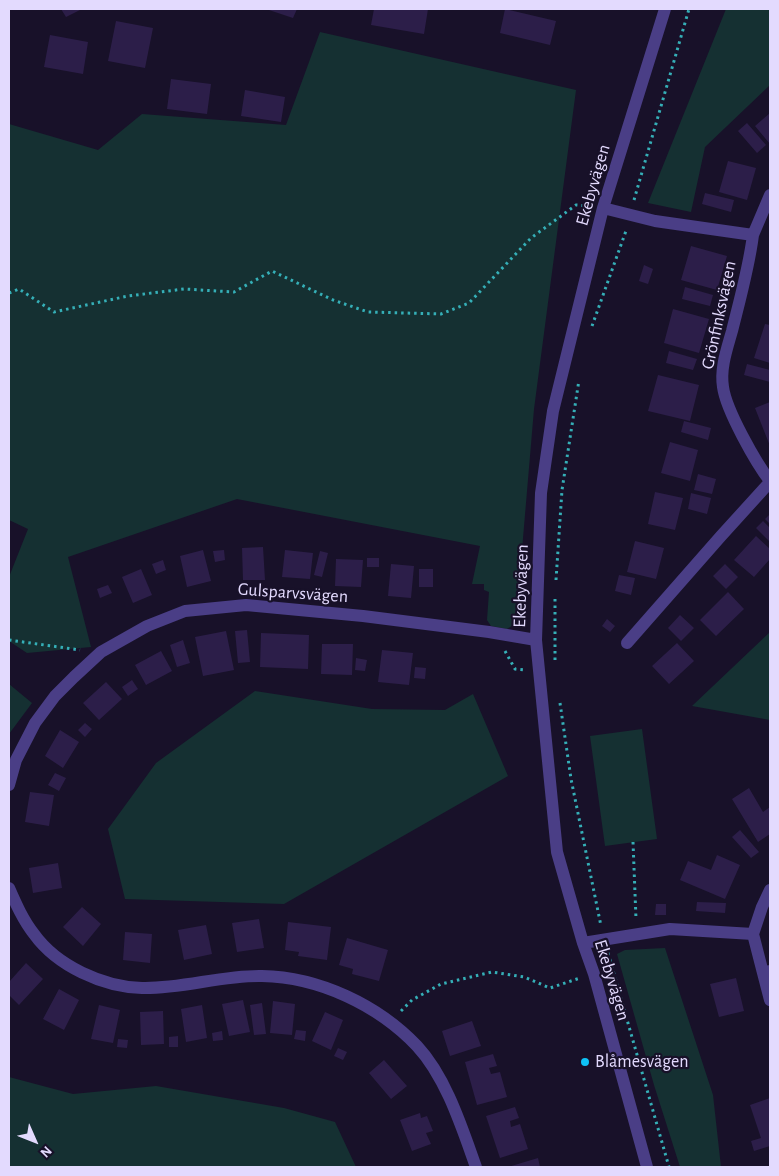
<!DOCTYPE html>
<html>
<head>
<meta charset="utf-8">
<style>
	body { margin:0 }
	#map { position:relative; width:779px; height:1176px; overflow:hidden; background:#181129; font-family:"Alegreya Sans",sans-serif }
	canvas { display:block }
	.frame { position:absolute; inset:0; border:10px solid #e3dafe; pointer-events:none }
	.north { position:absolute; left:10px; top:1116px; width:50px; height:50px; -webkit-text-stroke:4px #181129; paint-order:stroke; rotate:134deg; font-size:14px; font-weight:700; line-height:20px; text-align:center; color:#e3dafe }
	.north::after { content:''; display:block; margin:auto; width:18px; height:22px; background:#e3dafe; clip-path:polygon(50% 0,100% 100%,50% 72%,0 100%) }
</style>
</head>
<body>
<div id="map">
<canvas width="779" height="1176"></canvas>
<div class="frame"></div>
<div class="north">N</div>
</div>
<script>
const ctx = document.querySelector('canvas').getContext('2d');
ctx.lineJoin = 'round';
function fill(path, color) { ctx.fillStyle = color; ctx.fill(path, 'evenodd'); }
function stroke(path, color, width, dash) { ctx.strokeStyle = color; ctx.lineWidth = width; ctx.lineCap = dash ? 'butt' : 'round'; ctx.setLineDash(dash || []); ctx.stroke(path); }
function label(font, color, halo, rows, align = 'center') {
  ctx.font = font + ' "Alegreya Sans",sans-serif'; ctx.lineWidth = 4.5; ctx.setLineDash([]); ctx.textBaseline = 'middle'; ctx.strokeStyle = halo; ctx.fillStyle = color; for (const [text, x, y, turn = 0] of rows) {
    ctx.save(); ctx.translate(x, y); ctx.rotate((+turn || 0) * Math.PI / 180); ctx.textAlign = isNaN(turn) ? turn : align; if (halo) ctx.strokeText(text, 0, 0); ctx.fillText(text, 0, 0); ctx.restore();
  }
}
fill(new Path2D(`
	M726,9H770V85L705,147L691,212L648,203Z
	M320,32L576,90L534,409L519,585L518,622L507,629L491,626L487,620L489,592L484,590V584H472L480,546L237,499L68,557L91,647L27,653L9,641V577L28,529L9,520V124L98,150L142,114L286,125Z
	M770,632V720L692,706Z
	M9,684L32,703L9,734Z
	M255,691L372,709L445,710L473,694L508,776L284,904L125,899L108,829L156,763Z
	M642,729L657,839L605,846L590,736Z
	M665,948L713,1095L721,1167H680L654,1085L617,954L625,950Z
	M9,1077L73,1094L156,1086L284,1108L335,1122L356,1167H9Z`), '#153032');
fill(new Path2D(`
	M61,9H82L66,17Z
	M266,9H297L293,18Z
	M374,9H428L424,34L371,25Z
	M505,9L556,21L550,45L500,33Z
	M116,21L153,28L145,68L108,61Z
	M50,35L88,42L83,74L44,67Z
	M171,79L211,84L207,114L167,109Z
	M245,90L285,97L281,122L241,116Z
	M770,113V144L755,126Z
	M747,123L766,145L757,153L738,131Z
	M728,161L756,168L747,200L719,192Z
	M705,193L734,200L731,212L702,204Z
	M691,246L727,256L717,290L681,280Z
	M644,265L653,269L648,284L639,281Z
	M685,287L713,295L710,306L682,299Z
	M673,309L709,319L699,353L664,343Z
	M765,324L770,325V363L754,358Z
	M669,351L697,359L693,370L666,363Z
	M747,364L770,370V382L744,375Z
	M658,375L699,385L690,421L648,411Z
	M770,402V446L755,408Z
	M684,421L711,428L708,440L681,432Z
	M670,442L698,450L690,481L661,473Z
	M698,474L716,479L712,494L694,490Z
	M655,492L683,498L675,530L648,524Z
	M691,493L711,498L707,514L688,509Z
	M770,514V524L765,519Z
	M763,521L770,528V542L756,528Z
	M756,536L770,549V559L754,577L734,560Z
	M635,541L664,548L656,579L627,572Z
	M263,547L265,580H243L242,548Z
	M203,550L211,581L187,587L180,556Z
	M224,550L225,560L215,562L213,551Z
	M285,550L313,553L310,579L282,577Z
	M320,551L328,553L322,577L314,575Z
	M367,558H379V567H367Z
	M336,559L363,560L361,587L335,586Z
	M163,560L166,570L156,574L152,564Z
	M391,564L414,566L411,598L388,596Z
	M725,564L738,577L726,589L713,576Z
	M141,569L152,595L133,603L122,577Z
	M419,569H433V587H419Z
	M619,575L635,578L631,595L615,591Z
	M108,585L112,593L100,598L97,589Z
	M728,592L744,609L716,636L700,620Z
	M680,615L694,628L681,641L668,628Z
	M607,619L615,626L610,632L602,626Z
	M247,630L250,662L238,663L235,631Z
	M226,631L234,670L203,676L195,637Z
	M261,633L309,635L308,669L260,667Z
	M183,640L190,663L177,667L170,645Z
	M677,643L694,661L669,684L652,666Z
	M322,644H353L352,675L321,674Z
	M382,650L413,653L409,685L378,682Z
	M161,651L172,671L146,685L135,665Z
	M356,658L367,660L365,671L355,670Z
	M415,667L426,668L425,679L414,678Z
	M132,680L138,689L128,696L122,687Z
	M106,682L122,699L99,720L83,703Z
	M85,723L92,729L85,737L78,730Z
	M60,730L79,742L63,768L45,756Z
	M55,773L66,778L59,791L48,785Z
	M749,788L763,812L770,807V834L758,842L732,799Z
	M30,792L54,795L49,826L25,822Z
	M740,830L759,852L751,858L732,837Z
	M717,855L740,865L725,899L680,880L688,861L711,870Z
	M58,863L62,888L33,893L29,868Z
	M697,902L726,903L725,913L696,911Z
	M656,904H666V915H655Z
	M82,907L101,924L83,946L63,927Z
	M259,919L264,948L237,952L232,923Z
	M288,922L331,927L327,960L298,956L299,952L285,950Z
	M206,925L212,954L184,960L178,930Z
	M125,932L152,934L150,963L123,960Z
	M347,938L388,950L379,981L352,974L353,969L339,965Z
	M26,963L43,979L19,1005L9,995V982Z
	M736,978L744,1011L719,1017L710,984Z
	M59,989L79,1000L64,1030L43,1019Z
	M243,1000L250,1032L229,1036L222,1004Z
	M273,1001L295,1004L292,1035L270,1033Z
	M262,1003L266,1034L254,1035L250,1005Z
	M99,1005L120,1010L113,1043L91,1039Z
	M202,1005L207,1038L186,1042L181,1009Z
	M163,1011L164,1044L141,1045L140,1012Z
	M325,1012L343,1020L331,1050L312,1041Z
	M472,1021L481,1046L450,1056L442,1031Z
	M296,1030L306,1031L305,1041L294,1039Z
	M222,1031L223,1040L213,1041L212,1033Z
	M178,1036V1047H169V1037Z
	M118,1039L128,1040L127,1048L117,1047Z
	M338,1048L347,1052L343,1060L334,1056Z
	M493,1054L497,1066L489,1068L491,1074L500,1072L507,1097L477,1105L465,1062Z
	M384,1060L407,1086L391,1099L369,1073Z
	M770,1098V1146L754,1151L751,1141L761,1138L750,1105Z
	M515,1107L519,1118L510,1121L511,1127L520,1124L528,1149L500,1158L486,1116Z
	M420,1113L421,1118L427,1116L433,1131L426,1133L431,1144L412,1151L400,1120Z
	M538,1158L540,1167H508Z`), '#2c1e49');
stroke(new Path2D(`
	M634,200L689,9
	M9,293L19,289L54,312L128,296L184,289L234,292L272,271L333,300L368,312L441,314L469,303L531,238L576,205L588,206
	M592,326L627,228
	M556,580L562,490L579,380
	M555,599V660
	M9,640L80,650
	M505,651L515,669L525,670
	M560,703L571,779L601,926
	M633,842L636,919
	M608,953L669,1167
	M401,1011L412,1000L441,984L492,972L524,977L550,988L580,978`), '#35afb7', 3, [2.5, 4]);
stroke(new Path2D(`
	M603,208L655,221L753,235L770,195
	M753,235C749,267 740,299 732,331C727,349 720,368 723,387C726,410 756,463 770,481
	M627,643L721,536L770,482
	M9,785L16,760L35,723L55,696L74,677L101,652L147,626L185,611L246,605L363,616L489,632L536,640
	M9,888C16,904 23,920 34,934C57,966 103,987 142,988C182,989 222,975 262,976C319,977 378,1005 417,1046C446,1077 462,1128 476,1167
	M753,934L763,973
	M583,943L670,929L753,934L762,907L770,890
	M770,971L763,973L770,1000
	M647,1167L594,974L583,943L557,852L536,640L541,493L553,411L603,208L665,9`), '#4a3e86', 12);
for (const [x, y, r, color] of [
	[585,1062,5,"#0ec2f6"]
]) { const dot = new Path2D(); dot.arc(x, y, r, 0, 2 * Math.PI); ctx.fillStyle = color; ctx.fill(dot); stroke(dot, '#181129', 2); }
label('18px', '#e3dafe', '#181129', [
	["Ekebyvägen",593,185,-74],
	["Grönfinksvägen",719,315,-78],
	["Ekebyvägen",521,586,-88],
	["Gulsparvsvägen",293,593,4],
	["Ekebyvägen",612,980,73]
]);
label('18px', '#e3dafe', '#181129', [
	["Blåmesvägen",595,1062]
], 'left');
</script>
</body>
</html>
